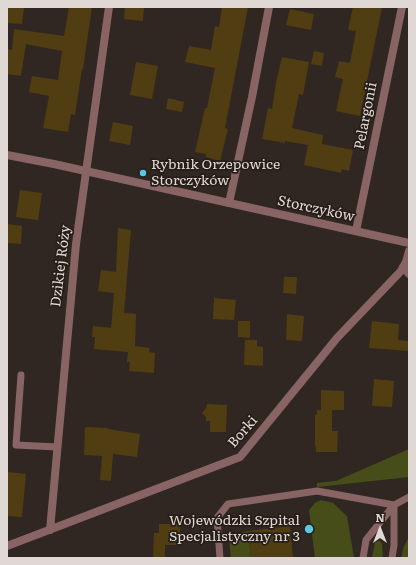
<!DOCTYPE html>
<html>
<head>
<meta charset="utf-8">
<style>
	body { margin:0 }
	#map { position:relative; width:416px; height:565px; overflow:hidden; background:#312722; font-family:Literata,serif }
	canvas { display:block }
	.frame { position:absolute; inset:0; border:8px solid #dfd8d5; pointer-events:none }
	.north { position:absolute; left:360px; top:509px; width:40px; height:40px; -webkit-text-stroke:3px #271e18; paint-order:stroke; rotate:0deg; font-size:11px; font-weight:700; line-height:16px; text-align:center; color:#dfd8d5 }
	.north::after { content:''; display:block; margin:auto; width:14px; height:18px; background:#dfd8d5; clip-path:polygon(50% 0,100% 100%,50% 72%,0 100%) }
</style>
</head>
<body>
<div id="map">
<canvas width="416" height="565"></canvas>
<div class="frame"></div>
<div class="north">N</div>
</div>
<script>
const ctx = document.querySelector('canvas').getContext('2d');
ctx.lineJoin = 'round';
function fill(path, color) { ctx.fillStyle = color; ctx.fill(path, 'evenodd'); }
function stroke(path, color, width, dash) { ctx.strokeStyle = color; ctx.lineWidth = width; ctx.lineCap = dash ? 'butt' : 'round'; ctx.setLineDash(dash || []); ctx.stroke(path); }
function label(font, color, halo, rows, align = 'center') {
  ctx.font = font + ' Literata,serif'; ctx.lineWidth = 3.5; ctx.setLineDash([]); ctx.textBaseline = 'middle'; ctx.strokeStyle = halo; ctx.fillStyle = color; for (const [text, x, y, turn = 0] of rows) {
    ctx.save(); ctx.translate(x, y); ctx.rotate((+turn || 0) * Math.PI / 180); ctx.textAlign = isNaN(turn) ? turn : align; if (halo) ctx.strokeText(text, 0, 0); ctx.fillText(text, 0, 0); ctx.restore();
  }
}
fill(new Path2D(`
	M409,449V477L317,487V483L336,481Z
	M321,500L333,503L347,516L354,558H315L309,510L315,503Z
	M248,531L251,558H231C229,538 227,535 248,531Z
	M409,537V558H401L404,546Z
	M380,541L382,544L383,558H372L375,542Z`), '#464d18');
fill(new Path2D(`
	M7,7H24L22,24L7,23Z
	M69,7H92L83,69H82L75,115L71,114L68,132L43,128L49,96L29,92L32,76L58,80L62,51L26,44L21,76L7,74V49L12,50L14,29L64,36Z
	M125,7H144L143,21L124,19Z
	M222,7H248L225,128L228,129L220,161L206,157V154L195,152L205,108H207L215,68L185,62L189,46L211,50L215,26L219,27Z
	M353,7H382L360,116L336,111L343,79L335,77L339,61L350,63L356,31L348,30Z
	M290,9L314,14L311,30L286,25Z
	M314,51L324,53L322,66L311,64Z
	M282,57L309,62L303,95L299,94L292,128L323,135L322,144L353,150L349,171L342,169L341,173L304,165L308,145L285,141V143L262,139L268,108L272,109L276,83Z
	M136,62L158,66L152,99L130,95Z
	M168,98L184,102L182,112L166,109Z
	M113,122L133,126L130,145L109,141Z
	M20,190L42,193L38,220L16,217Z
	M7,224L22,226L21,244L7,243Z
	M118,228L131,230L124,313L136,314L135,346L150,348L149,352L155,353L154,373L129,371L130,362H127L128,352L94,349L95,337H92L93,326L111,328L114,293L98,291L101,270L116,272Z
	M284,277H297L296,294L283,293Z
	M214,298L236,300L234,320L213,319Z
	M287,314L304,316L302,341L286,340Z
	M238,321H250V338L238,337Z
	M372,321L399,324L398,340L409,341V351L369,348Z
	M245,340H257V346L263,347V366L244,365Z
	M374,379L394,381L392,407L372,406Z
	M321,390L344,391V410H332V431H338L337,452H316V446H315V415H317V410H321Z
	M207,404L227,405L226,432H210V421H206V417L202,413L206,408Z
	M85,427L108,428V429L140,434L137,457L113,454L111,481L100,480L102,456L84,455Z
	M7,472L26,474L22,517L7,516Z
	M159,524H180V545H165V558H153L154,533H159Z
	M290,526L293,558H251L248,531Z`), '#503d12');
stroke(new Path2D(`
	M21,375L16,445L57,447
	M220,558L217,518L228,504L317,491L394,505
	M363,558L366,540L394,505L409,497
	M392,558L394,545V505`), '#896465', 7);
stroke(new Path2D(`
	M229,203L252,97L269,7
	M356,231L402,7
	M403,267L409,274
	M50,530L76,244L109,7
	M7,546L240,457L337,338L401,271L406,262L409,251`), '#896465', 8);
stroke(new Path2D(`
	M7,155L54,164L409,243`), '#896465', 8);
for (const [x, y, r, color] of [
	[143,173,4,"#59c8e4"],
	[309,529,5,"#59c8e4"]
]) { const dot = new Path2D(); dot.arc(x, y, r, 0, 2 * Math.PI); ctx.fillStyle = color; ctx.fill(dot); stroke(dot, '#271e18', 1.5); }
label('14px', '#dfd8d5', '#271e18', [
	["Pelargonii",366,116,-79],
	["Storczyków",316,209,12],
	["Dzikiej Róży",61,266,-83],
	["Borki",243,432,-49]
]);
label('14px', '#dfd8d5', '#271e18', [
	["Rybnik Orzepowice",151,165],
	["Storczyków",151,181],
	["Wojewódzki Szpital",300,521,"right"],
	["Specjalistyczny nr 3",300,537,"right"]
], 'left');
</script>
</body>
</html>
